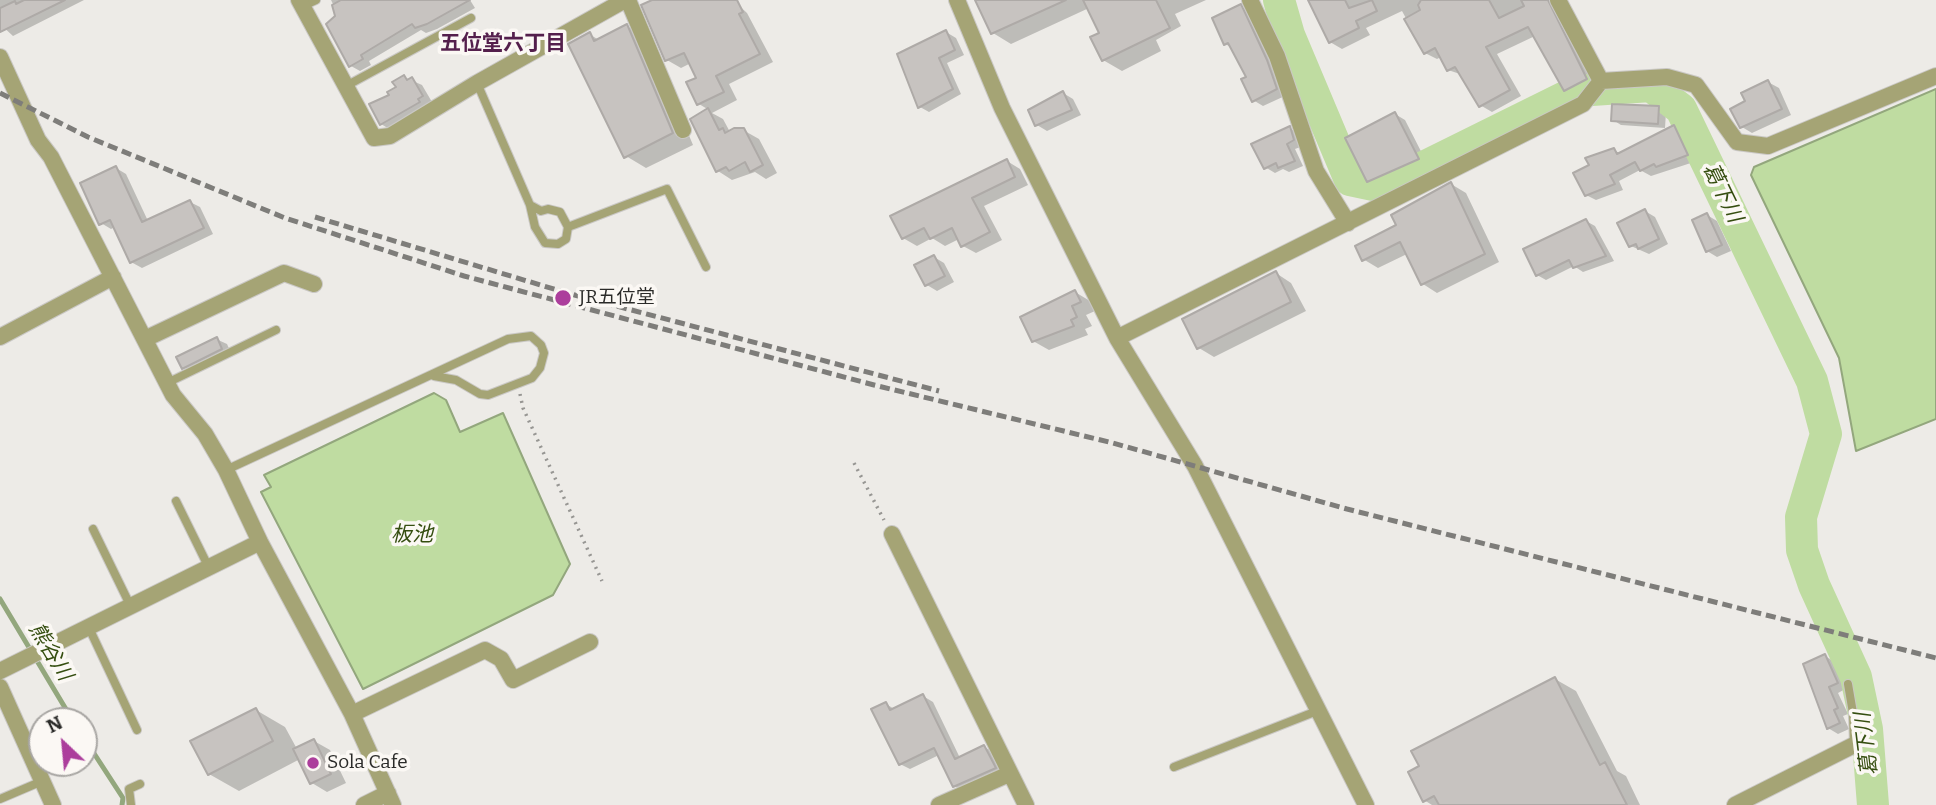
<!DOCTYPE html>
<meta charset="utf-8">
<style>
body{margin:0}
#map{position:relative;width:1936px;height:805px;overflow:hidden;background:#edebe7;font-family:Bitter,serif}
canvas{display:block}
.north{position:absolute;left:28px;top:707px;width:70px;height:70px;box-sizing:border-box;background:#fbf8f4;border:2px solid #a8a6a3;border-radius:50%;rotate:334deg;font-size:19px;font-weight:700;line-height:28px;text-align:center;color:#2b2b29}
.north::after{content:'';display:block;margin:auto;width:24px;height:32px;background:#ac3e9c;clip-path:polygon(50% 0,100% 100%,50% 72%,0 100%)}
</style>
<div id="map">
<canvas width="1936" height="805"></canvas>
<div class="north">N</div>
</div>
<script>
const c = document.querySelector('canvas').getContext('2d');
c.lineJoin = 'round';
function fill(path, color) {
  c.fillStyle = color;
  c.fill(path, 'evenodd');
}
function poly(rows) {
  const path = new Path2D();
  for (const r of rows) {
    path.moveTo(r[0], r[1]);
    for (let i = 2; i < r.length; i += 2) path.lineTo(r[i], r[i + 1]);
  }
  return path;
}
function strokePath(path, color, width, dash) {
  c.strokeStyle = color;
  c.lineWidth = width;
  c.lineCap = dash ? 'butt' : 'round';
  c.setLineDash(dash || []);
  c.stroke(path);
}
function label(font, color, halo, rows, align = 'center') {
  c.font = font + ' Bitter,"Noto Sans JP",serif';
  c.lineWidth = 7;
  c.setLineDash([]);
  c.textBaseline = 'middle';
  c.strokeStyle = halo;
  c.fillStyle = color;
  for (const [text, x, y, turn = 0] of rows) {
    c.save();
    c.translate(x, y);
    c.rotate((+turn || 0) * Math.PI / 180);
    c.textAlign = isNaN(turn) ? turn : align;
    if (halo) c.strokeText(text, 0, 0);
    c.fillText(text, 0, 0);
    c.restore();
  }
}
const water = poly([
 [1936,89,1936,419,1856,451,1839,358,1751,175,1754,167,1936,89],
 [434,393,446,400,460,432,503,413,570,564,553,595,363,689,261,492,271,487,264,475,434,393]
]);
fill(water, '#bfdca1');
strokePath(water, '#93a77d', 2);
fill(poly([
 [0,0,84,0,13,36,0,24],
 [331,0,470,0,475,8,437,29,426,33,421,30,369,61,371,65,360,71,351,66,328,24,337,12],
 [656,0,733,0,747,13,773,62,729,84,737,100,712,113,723,119,730,132,743,130,759,139,777,173,766,179,755,172,732,180,718,171,709,110,699,104,698,79,691,63,681,68,667,60],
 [977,0,1206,0,1175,14,1181,26,1156,40,1161,51,1122,71,1103,60,1101,33,1089,8,1011,44,993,33],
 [1310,0,1563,0,1598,86,1577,97,1565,90,1535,36,1497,54,1521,96,1492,112,1480,105,1463,75,1448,70,1441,57,1437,59,1425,53,1402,11,1366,28,1370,35,1342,49,1330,42],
 [1240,6,1251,12,1287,95,1263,106,1253,100,1248,78,1233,48,1225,44],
 [627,26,648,38,693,145,646,168,626,156,589,34,599,40],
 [946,32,956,38,964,55,947,63,961,94,929,112,920,107],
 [404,77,422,85,432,102,391,130,381,124,392,95],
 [1768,82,1779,88,1791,115,1752,133,1742,127,1748,102],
 [1063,93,1073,99,1081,115,1047,131,1037,125],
 [1658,108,1666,112,1665,128,1621,125,1613,120],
 [1395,114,1405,120,1428,165,1379,186,1368,180],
 [1673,127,1683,132,1697,161,1651,176,1640,170,1619,181,1623,190,1596,200,1586,195,1614,150,1621,154],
 [1289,128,1299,133,1303,146,1295,149,1303,166,1289,172,1283,169,1275,173,1265,167],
 [1007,161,1020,169,1028,185,984,206,1002,240,976,253,963,246,959,239,945,246,932,238,917,246,903,238],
 [116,168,126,174,148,221,190,202,200,207,213,234,142,268,131,262,115,227,111,229,101,223],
 [1451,184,1466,193,1499,262,1437,293,1423,284,1407,254,1378,268,1363,259],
 [1645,211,1655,217,1668,244,1649,254,1631,246],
 [1707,215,1717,221,1731,251,1717,257,1707,251],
 [1586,221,1595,226,1614,261,1583,272,1574,266,1546,280,1537,275],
 [934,257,944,263,954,282,937,291,927,285],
 [1276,273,1291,283,1306,311,1214,357,1199,348,1184,319],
 [1075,292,1090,301,1095,311,1086,315,1092,326,1085,329,1088,335,1049,350,1033,341],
 [216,339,227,344,232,355,193,373,183,367],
 [1825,656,1835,662,1847,688,1838,693,1848,714,1843,716,1849,729,1838,734,1828,728],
 [1555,679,1576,691,1617,771,1626,776,1640,805,1432,805,1424,800,1421,767],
 [923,696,933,702,960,758,984,747,994,752,1005,774,964,791,954,786,939,755,910,769,900,764,886,704,896,710],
 [256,710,285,727,297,749,314,741,330,750,346,783,327,792,312,783,300,759,239,791,209,774]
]), '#0003');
strokePath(poly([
 [0,599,73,721],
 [84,738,123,798,122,805]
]), '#93a77d', 5);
strokePath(poly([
 [1279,0,1289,35,1350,180,1383,187,1577,91,1651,86,1681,109,1812,381,1826,434,1801,517,1802,550,1814,585,1856,677,1867,729,1873,805]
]), '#bfdca1', 32);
const building = poly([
 [24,0,65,0,0,32,0,8,15,1,16,4,24,0],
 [341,0,470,0,427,24,415,28,412,24,361,55,363,59,349,67,326,24,335,16,332,5,341,0],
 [652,0,737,0,743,12,739,14,760,54,716,76,724,92,697,105,686,82,696,78,684,53,665,61,641,5,652,0],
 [975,0,1066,0,991,34,975,0],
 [1083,0,1156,0,1170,28,1102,61,1090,37,1099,33,1083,0],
 [1308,0,1345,0,1349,8,1372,0,1377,11,1356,21,1359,28,1329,43,1308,0],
 [1421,0,1489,0,1499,18,1524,6,1521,0,1548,0,1587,79,1564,91,1528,27,1486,47,1510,90,1479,107,1455,67,1447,71,1435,48,1424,54,1404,19,1420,10,1418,5,1421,0],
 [1241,4,1267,60,1277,89,1252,102,1241,79,1246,77,1228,43,1224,45,1212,18,1241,4],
 [627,24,673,133,624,158,568,44,590,32,594,41,627,24],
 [946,30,955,50,939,58,953,89,918,108,897,54,946,30],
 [404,75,407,80,412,77,423,96,418,99,420,102,380,125,369,104,389,95,387,92,396,87,392,82,404,75],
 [1768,80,1782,109,1740,128,1730,109,1745,101,1741,93,1768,80],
 [1063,91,1072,110,1035,126,1028,110,1063,91],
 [1612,104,1659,106,1658,124,1611,121,1612,104],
 [708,108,719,130,723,128,725,133,734,128,744,128,763,165,750,172,745,162,729,171,726,167,716,172,690,119,708,108],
 [1395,112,1419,159,1367,182,1345,138,1395,112],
 [1674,125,1688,155,1656,167,1654,164,1640,171,1635,162,1610,175,1615,184,1585,196,1573,173,1589,165,1585,158,1614,148,1617,154,1674,125],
 [1290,126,1294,140,1287,144,1295,161,1278,168,1276,163,1264,169,1251,144,1290,126],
 [1007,159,1015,177,972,198,990,232,961,247,952,228,930,239,924,228,902,239,890,216,1007,159],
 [116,166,142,222,190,200,204,228,130,263,110,220,99,225,80,183,116,166],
 [1451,182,1485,254,1421,285,1400,242,1362,261,1355,246,1396,225,1391,215,1451,182],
 [1645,209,1659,239,1638,249,1636,244,1629,247,1617,223,1645,209],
 [1707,213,1722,245,1706,252,1692,220,1707,213],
 [1586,219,1606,256,1573,268,1569,260,1536,276,1523,249,1586,219],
 [934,255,945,276,925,286,914,265,934,255],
 [1276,271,1291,302,1197,349,1182,319,1276,271],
 [1075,290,1081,302,1072,306,1077,317,1071,320,1074,326,1032,342,1020,317,1075,290],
 [217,337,222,349,182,369,176,357,217,337],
 [1825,654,1838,683,1829,687,1838,708,1834,710,1840,723,1827,729,1803,664,1825,654],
 [1555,677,1600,765,1605,762,1627,805,1439,805,1434,796,1423,802,1408,772,1419,766,1411,751,1555,677],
 [923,694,955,759,984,745,996,768,953,787,934,748,899,765,871,709,886,702,890,710,923,694],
 [256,708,273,741,208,775,190,741,256,708],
 [314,739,331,774,310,784,293,749,314,739]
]);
fill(building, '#c7c3c0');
strokePath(building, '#aeaaa7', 2);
const service = poly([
 [303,6,316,0],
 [477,83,530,205],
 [346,86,471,18],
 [530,205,541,211,548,209,560,212,568,227,566,239,558,244,545,243,535,227,530,205],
 [568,227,667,189,706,267],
 [167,383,276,330],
 [226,470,508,339,531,336,541,345,544,353,540,368,532,378,488,395,480,394,456,380,434,376],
 [176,501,209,568],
 [93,529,131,607],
 [89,628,137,730],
 [1848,684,1853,713,1854,745],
 [1174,767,1317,711],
 [0,799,40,782],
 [131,805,129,789,140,784]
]);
const minor = poly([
 [299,0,374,138,390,136,477,83,625,0],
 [628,0,683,130],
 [957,0,1002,108,1117,338,1195,466,1366,805],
 [1250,0,1277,56,1316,171,1348,223],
 [1558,0,1601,81],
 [0,57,38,140,51,157,173,395,205,434,226,470,260,542,352,714,393,805],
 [0,337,113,277],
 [1117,338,1583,104,1601,81,1667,77,1696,85,1737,142,1768,146,1936,76],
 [145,339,284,273,314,284],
 [892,534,1026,805],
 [0,671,260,542],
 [0,687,53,805],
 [352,714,485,650,501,659,513,680,590,642],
 [364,805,388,793],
 [939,805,1009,774],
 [1735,805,1854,745]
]);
strokePath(service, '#cac8c5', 10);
strokePath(minor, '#cac8c5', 18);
strokePath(poly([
 [520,394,523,408,602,581],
 [854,463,884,520]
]), '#979693', 3.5, [2, 5]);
strokePath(service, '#a5a475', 8);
strokePath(minor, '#a5a475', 16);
strokePath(poly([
 [0,93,88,137,285,218,464,276,874,385,1113,443,1347,509,1936,658],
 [315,217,567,293,939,391]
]), '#7e7d7a', 5, [10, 5]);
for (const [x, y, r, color] of [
 [563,298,9,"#ac3e9c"],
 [313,763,7,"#ac3e9c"]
]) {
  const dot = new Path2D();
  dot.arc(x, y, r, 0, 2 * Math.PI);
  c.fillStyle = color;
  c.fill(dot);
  strokePath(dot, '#fbf8f4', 2.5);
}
label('19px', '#2b2b29', '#fbf8f4', [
 ["JR五位堂",579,298],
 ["Sola Cafe",327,763]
], 'left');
label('bold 21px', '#541f4c', '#fbf8f4', [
 ["五位堂六丁目",503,44]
]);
label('italic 21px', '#354e10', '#fbf8f4', [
 ["葛下川",1722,193,64],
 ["板池",412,535],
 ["熊谷川",50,652,59],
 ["葛下川",1867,744,-97]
]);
</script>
